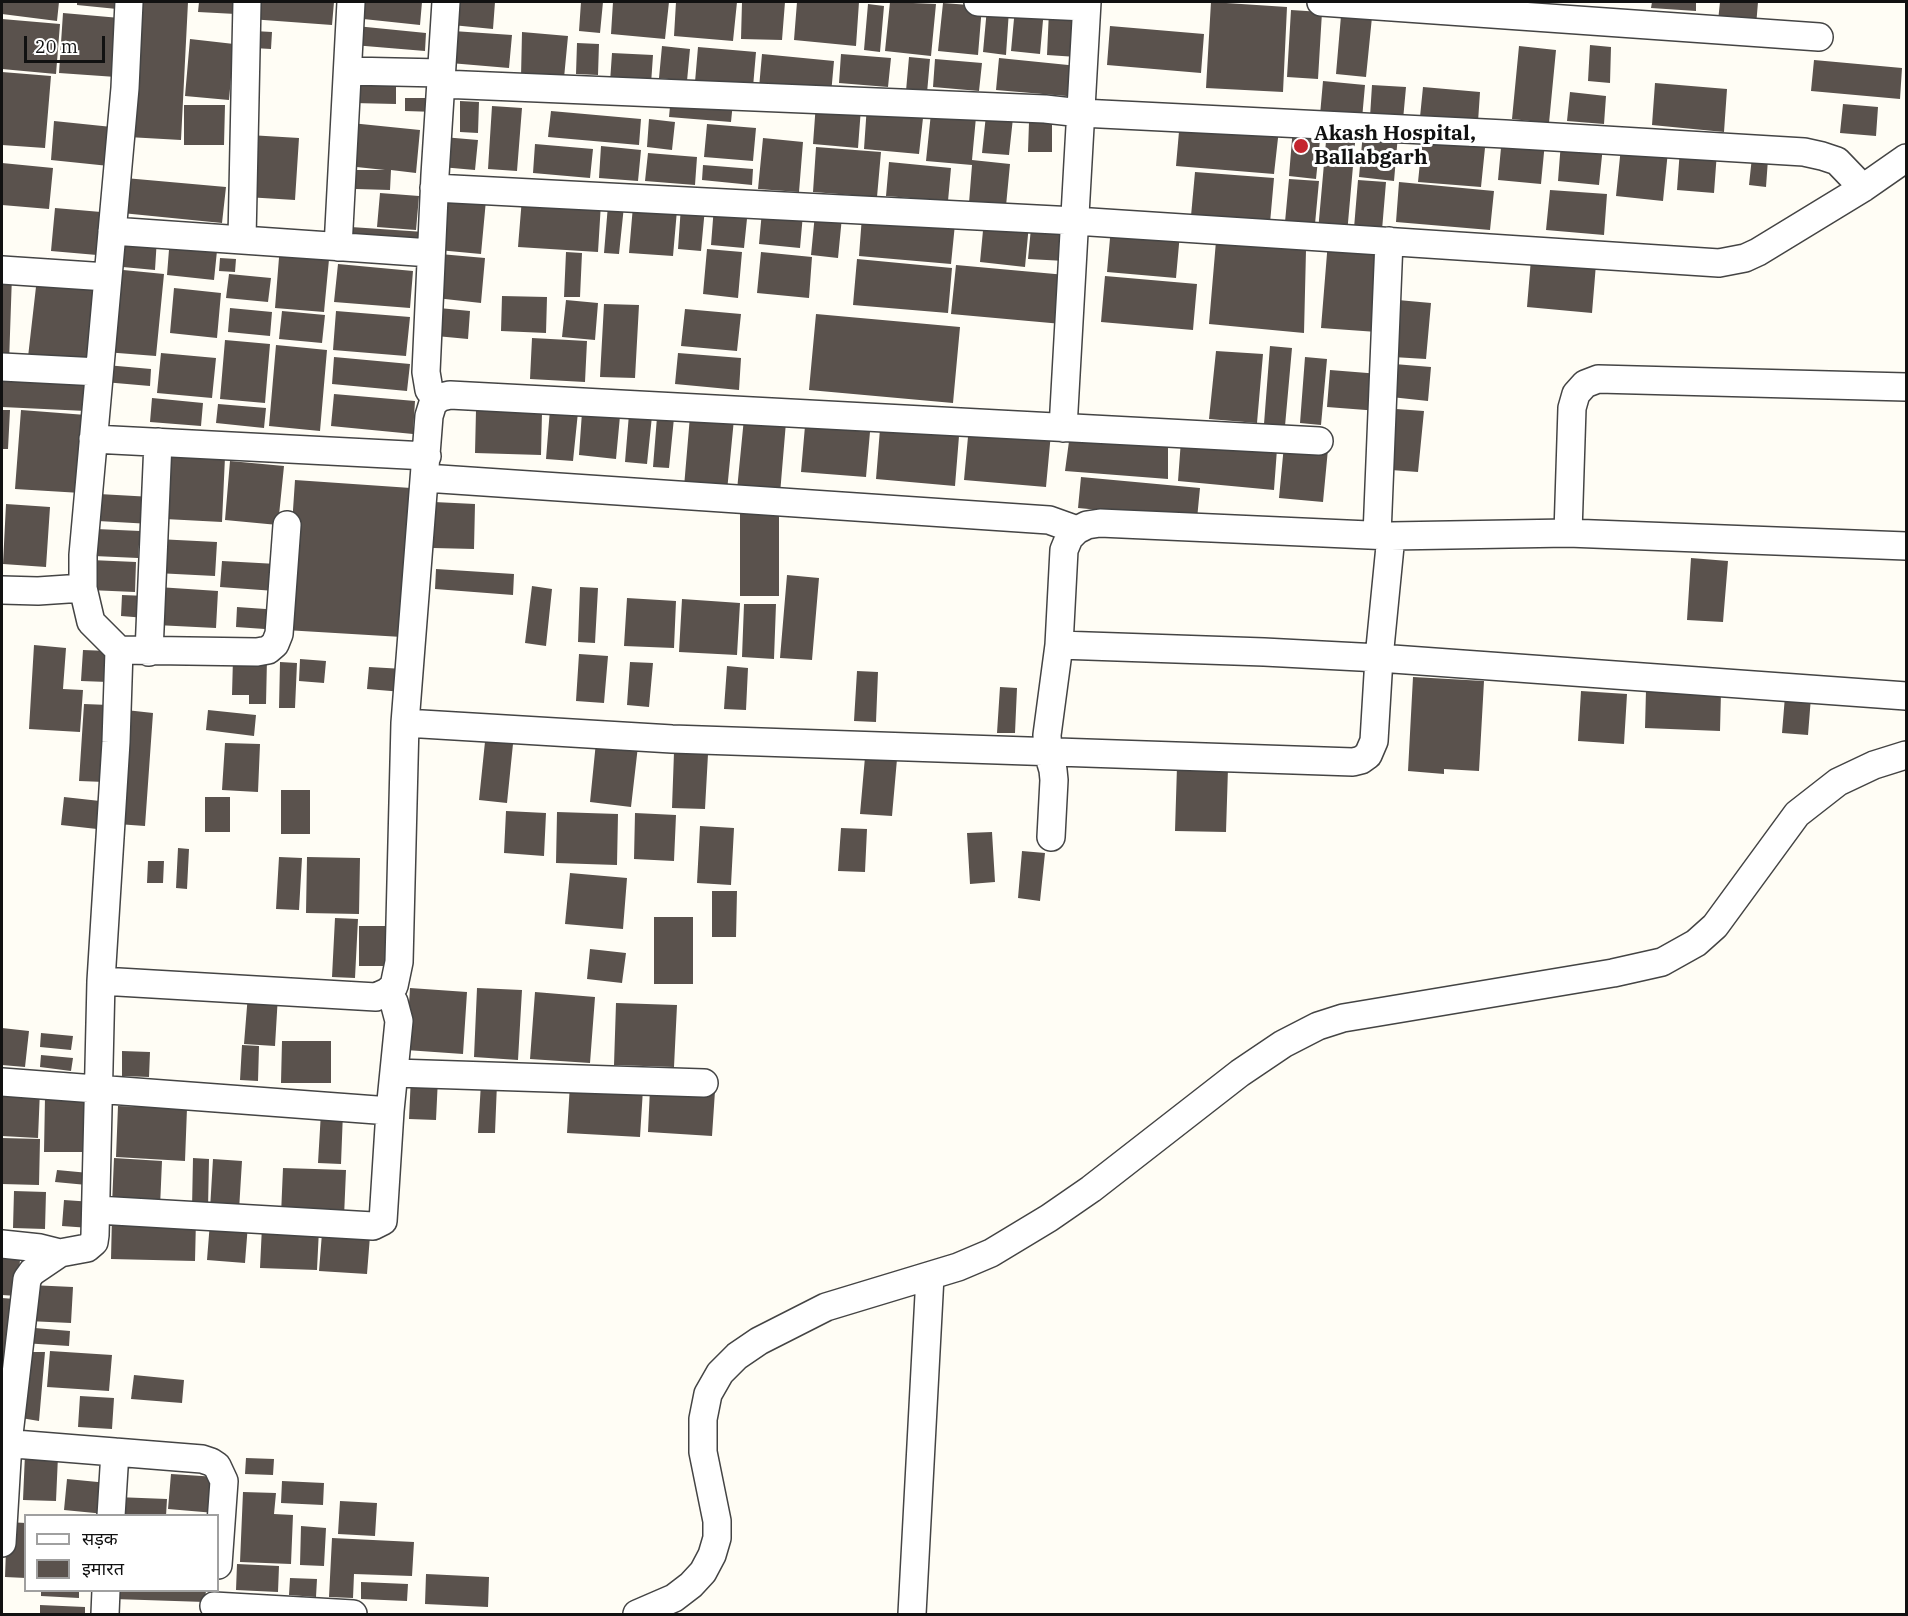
<!DOCTYPE html>
<meta charset="utf-8">
<style>
body{margin:0}
#map{position:relative;width:1908px;height:1616px;overflow:hidden;background:#fffdf5;font-family:"IBM Plex Serif","Noto Sans Devanagari",serif}
canvas{display:block}
.frame{position:absolute;inset:0;border:3px solid #111;pointer-events:none}
.legend{position:absolute;left:24px;top:1514px;width:195px;height:78px;box-sizing:border-box;background:#fff;border:2px solid #a0a0a0;margin:0;padding:8px 10px;list-style:none;font-size:18px;color:#111}
.legend li{display:flex;align-items:center;gap:12px;height:30px}
.legend b{width:30px;border:2px solid #a0a0a0}
.scale{position:absolute;left:24px;top:36px;width:81px;height:27px;box-sizing:border-box;border:3px solid #111;border-top:0;padding-left:8px;font-size:18px;line-height:21px;white-space:nowrap;color:#111;-webkit-text-stroke:4px #fff;paint-order:stroke}
</style>
<div id="map">
<canvas width="1908" height="1616"></canvas>
<div class="frame"></div>
<ul class="legend">
<li><b style="height:8px;background:#fff"></b>सड़क</li>
<li><b style="height:16px;background:#5a524d"></b>इमारत</li>
</ul>
<div class="scale">20 m</div>
</div>
<script>
const c = document.querySelector('canvas').getContext('2d');
c.lineJoin = 'round';
function fill(path, color) {
  c.fillStyle = color;
  c.fill(path, 'evenodd');
}
function poly(rows) {
  const path = new Path2D();
  for (const r of rows) {
    path.moveTo(r[0], r[1]);
    for (let i = 2; i < r.length; i += 2) path.lineTo(r[i], r[i + 1]);
  }
  return path;
}
function strokePath(path, color, width, dash) {
  c.strokeStyle = color;
  c.lineWidth = width;
  c.lineCap = dash ? 'butt' : 'round';
  c.setLineDash(dash || []);
  c.stroke(path);
}
function label(font, color, halo, rows, align = 'center') {
  c.font = font + ' "IBM Plex Serif",serif';
  c.lineWidth = 6;
  c.setLineDash([]);
  c.textBaseline = 'middle';
  c.strokeStyle = halo;
  c.fillStyle = color;
  for (const [text, x, y, turn = 0] of rows) {
    c.save();
    c.translate(x, y);
    c.rotate((+turn || 0) * Math.PI / 180);
    c.textAlign = isNaN(turn) ? turn : align;
    if (halo) c.strokeText(text, 0, 0);
    c.fillText(text, 0, 0);
    c.restore();
  }
}
fill(poly([
 [2,2,59,2,57,21,2,14],
 [77,2,118,2,117,9,77,5],
 [135,2,188,2,181,140,128,137],
 [199,2,237,2,236,14,198,12],
 [251,2,334,2,332,25,250,19],
 [356,2,422,2,420,25,354,18],
 [454,2,495,2,493,29,452,25],
 [581,2,603,2,600,33,579,31],
 [613,2,669,2,665,39,611,34],
 [676,2,737,2,733,41,674,36],
 [742,2,785,2,782,40,741,39],
 [797,2,859,2,856,46,794,40],
 [890,2,936,4,931,56,885,51],
 [1211,2,1287,7,1283,92,1206,88],
 [1652,2,1696,2,1696,11,1651,8],
 [1720,2,1758,2,1756,26,1718,21],
 [943,3,982,6,978,55,938,51],
 [868,4,884,6,880,52,864,50],
 [1342,4,1373,7,1366,77,1336,74],
 [987,8,1009,10,1006,55,983,52],
 [1015,8,1044,9,1040,54,1011,51],
 [1291,10,1322,12,1318,79,1287,77],
 [1049,11,1079,13,1077,57,1047,55],
 [63,13,120,18,116,77,59,73],
 [2,19,60,24,56,74,2,69],
 [356,26,426,33,425,51,353,45],
 [1110,26,1204,34,1201,73,1107,65],
 [254,31,272,32,271,49,253,48],
 [453,31,512,35,509,68,450,63],
 [522,32,568,36,564,78,521,77],
 [190,39,234,44,229,100,185,96],
 [577,43,599,44,598,75,576,74],
 [1590,45,1611,47,1610,83,1588,81],
 [662,46,690,49,687,81,659,78],
 [1519,46,1556,50,1549,123,1512,119],
 [698,47,756,52,753,87,695,82],
 [612,53,653,55,651,84,610,82],
 [762,54,834,61,831,94,759,88],
 [841,54,891,58,888,87,839,83],
 [909,57,930,59,927,93,906,91],
 [999,58,1078,66,1078,97,996,90],
 [935,59,982,63,979,91,933,87],
 [1814,60,1902,68,1900,99,1811,91],
 [2,72,51,76,45,148,2,145],
 [1323,81,1365,85,1362,119,1320,115],
 [1655,83,1727,89,1724,132,1652,125],
 [353,85,396,86,396,104,353,103],
 [1372,85,1406,87,1403,120,1370,117],
 [1423,87,1480,92,1478,122,1420,117],
 [1570,92,1606,96,1604,124,1567,121],
 [671,96,733,102,731,122,669,117],
 [405,98,436,98,436,112,405,111],
 [460,101,479,102,478,133,460,132],
 [816,103,861,108,858,148,813,144],
 [1843,104,1878,107,1876,136,1840,133],
 [184,105,225,105,224,145,184,145],
 [867,105,924,109,919,154,864,149],
 [492,106,522,108,517,171,488,169],
 [551,111,641,119,639,145,548,137],
 [931,113,976,117,972,160,1010,164,1006,206,969,203,972,165,926,161],
 [986,115,1013,118,1009,155,982,153],
 [649,119,675,122,672,150,647,147],
 [1180,120,1279,129,1274,174,1176,166],
 [54,121,112,127,109,166,51,160],
 [1029,122,1052,122,1052,152,1028,152],
 [351,123,420,130,416,173,391,170,390,190,356,189,356,170,385,170,347,166],
 [707,124,756,128,753,161,704,157],
 [1293,127,1321,130,1316,179,1289,176],
 [1327,130,1356,132,1347,234,1318,231],
 [1363,132,1398,135,1394,181,1359,177],
 [1423,133,1486,138,1481,187,1418,182],
 [249,135,299,138,295,200,246,197],
 [443,137,478,140,475,170,441,167],
 [1502,137,1545,142,1541,184,1498,180],
 [763,138,803,142,799,192,758,189],
 [1561,142,1603,146,1599,185,1558,181],
 [535,144,593,149,590,178,533,173],
 [601,146,641,150,638,181,599,178],
 [816,147,881,152,877,197,813,192],
 [1621,147,1668,151,1663,201,1616,196],
 [1680,149,1717,152,1714,193,1677,190],
 [648,153,697,157,695,185,645,181],
 [1752,157,1768,159,1766,187,1749,185],
 [889,162,951,168,948,201,886,196],
 [2,163,53,168,49,209,2,205],
 [703,165,753,169,752,185,702,180],
 [1195,172,1274,178,1270,223,1191,216],
 [125,178,226,187,222,223,122,213],
 [1289,179,1319,181,1315,224,1285,222],
 [1358,180,1386,182,1382,230,1354,228],
 [1399,182,1494,191,1490,230,1396,222],
 [1550,190,1607,194,1604,235,1546,230],
 [380,193,419,196,416,230,377,227],
 [443,196,486,200,481,254,438,250],
 [522,198,601,203,598,252,518,247],
 [608,205,624,206,619,254,604,253],
 [633,206,677,210,673,256,629,253],
 [681,206,705,208,701,251,678,249],
 [714,206,748,209,744,248,711,245],
 [55,208,101,212,97,255,51,251],
 [762,211,803,214,800,248,759,244],
 [815,214,842,217,838,258,811,255],
 [862,216,955,224,951,264,859,256],
 [984,220,1029,224,1025,267,980,262],
 [351,227,424,232,424,249,350,244],
 [1111,227,1180,233,1176,278,1107,272],
 [1031,228,1067,230,1065,261,1028,259],
 [115,234,157,238,155,270,112,266],
 [170,237,218,241,214,280,167,275],
 [1216,241,1306,250,1304,333,1209,324],
 [1328,241,1384,246,1377,332,1321,328],
 [280,245,330,249,324,312,275,308],
 [707,249,742,252,738,298,703,294],
 [566,252,582,253,580,297,564,297],
 [761,252,812,257,809,298,757,293],
 [440,254,485,258,481,303,436,298],
 [220,258,236,259,235,272,219,271],
 [857,259,952,268,948,313,853,305],
 [1531,259,1596,264,1592,313,1527,307],
 [338,264,413,271,410,308,334,302],
 [956,265,1066,275,1062,324,951,314],
 [113,269,164,274,156,356,105,352],
 [229,274,271,278,268,302,226,298],
 [2,275,12,275,9,363,2,362],
 [1105,276,1197,284,1193,330,1101,322],
 [37,278,102,282,95,364,28,357],
 [174,288,221,293,217,338,170,333],
 [502,296,547,297,546,333,501,331],
 [566,300,598,303,595,340,562,337],
 [1398,300,1431,303,1426,359,1393,357],
 [604,304,639,305,635,378,600,377],
 [230,308,272,312,270,336,228,332],
 [439,308,470,311,468,339,436,336],
 [685,309,741,314,737,351,681,346],
 [282,311,325,315,322,343,279,339],
 [336,311,410,317,406,356,333,350],
 [816,314,960,327,953,403,809,390],
 [532,338,587,341,585,382,530,379],
 [225,340,270,344,265,403,220,399],
 [276,345,327,350,320,431,269,426],
 [1270,346,1292,348,1285,426,1264,424],
 [1216,351,1263,354,1257,423,1209,419],
 [161,353,216,358,212,398,157,393],
 [678,353,741,358,739,390,675,384],
 [334,357,410,364,407,391,332,384],
 [1305,357,1327,359,1321,425,1300,423],
 [1394,364,1431,367,1428,401,1391,397],
 [106,365,151,369,150,386,104,382],
 [1330,370,1380,374,1379,411,1327,407],
 [2,371,88,373,86,411,2,407],
 [334,394,415,401,413,434,331,426],
 [152,398,203,403,201,426,150,422],
 [218,404,266,408,264,428,216,423],
 [550,409,578,412,573,461,546,459],
 [1396,409,1424,411,1418,472,1391,470],
 [2,410,10,410,8,449,2,449],
 [21,410,86,415,81,493,15,489],
 [476,410,542,412,541,455,475,453],
 [582,412,620,416,616,459,579,455],
 [629,414,652,416,647,464,625,462],
 [690,416,734,419,727,491,684,487],
 [657,417,674,418,669,468,653,467],
 [744,418,786,422,780,494,737,490],
 [805,426,870,432,866,477,801,472],
 [969,426,1051,433,1046,487,964,480],
 [880,429,959,436,955,486,876,479],
 [1070,434,1168,445,1168,479,1065,471],
 [1181,440,1277,449,1274,490,1178,481],
 [1284,445,1328,449,1323,502,1279,498],
 [168,455,225,457,222,522,165,519],
 [230,461,284,466,278,525,225,520],
 [1081,477,1200,488,1197,519,1078,508],
 [295,480,411,488,402,637,285,630],
 [99,494,152,497,151,524,98,521],
 [434,502,475,504,474,549,433,548],
 [6,504,50,507,46,567,3,564],
 [740,506,779,507,779,596,740,596],
 [96,529,140,531,138,558,94,556],
 [157,539,217,542,215,576,156,573],
 [1691,558,1728,561,1723,622,1687,620],
 [91,560,136,562,135,592,89,590],
 [222,561,277,564,275,591,220,587],
 [436,569,514,574,513,595,435,589],
 [787,575,819,578,812,660,780,658],
 [532,586,552,589,546,646,525,643],
 [158,587,218,591,216,628,156,625],
 [580,587,598,588,595,643,578,642],
 [122,595,147,596,146,618,121,616],
 [627,598,676,601,674,648,624,646],
 [682,599,740,603,737,655,679,652],
 [744,604,776,604,774,659,742,657],
 [237,607,280,610,279,630,236,627],
 [34,645,66,648,63,689,83,690,80,732,29,729],
 [83,650,109,651,108,682,81,681],
 [579,654,608,656,604,703,576,701],
 [233,658,267,659,266,704,249,704,249,695,232,695],
 [300,659,326,661,324,683,299,681],
 [280,662,297,663,295,708,279,708],
 [630,662,653,663,649,707,627,705],
 [727,666,748,668,746,710,724,709],
 [369,667,404,669,403,692,367,689],
 [857,671,878,672,876,722,854,721],
 [1413,677,1484,681,1479,771,1444,769,1444,774,1408,771],
 [1000,687,1017,688,1015,733,997,733],
 [1646,690,1721,692,1720,731,1645,728],
 [1581,691,1627,694,1624,744,1578,741],
 [1785,696,1811,697,1808,735,1782,733],
 [84,704,109,705,105,782,79,781],
 [126,710,153,713,145,826,117,824],
 [208,710,256,715,254,736,206,730],
 [486,732,514,734,507,803,479,800],
 [596,742,638,746,631,807,590,802],
 [225,743,260,744,258,792,222,790],
 [674,752,708,754,705,809,672,808],
 [865,757,897,759,892,816,860,814],
 [1177,766,1228,768,1226,832,1175,831],
 [281,790,310,790,310,834,281,834],
 [64,797,100,801,97,829,61,825],
 [205,797,230,797,230,832,205,832],
 [506,811,546,813,544,856,504,853],
 [557,812,618,814,617,865,556,863],
 [635,813,676,815,674,861,634,859],
 [700,826,734,828,731,885,697,883],
 [841,828,867,829,865,872,838,871],
 [992,832,995,882,970,884,967,833],
 [178,848,189,849,187,889,176,888],
 [1022,851,1045,853,1040,901,1018,898],
 [279,857,302,858,299,910,276,909],
 [307,857,360,858,359,914,306,913],
 [148,861,164,861,163,883,147,883],
 [570,873,627,878,623,929,565,924],
 [712,891,737,891,736,937,712,937],
 [654,917,693,917,693,984,654,984],
 [335,918,358,919,355,978,332,977],
 [359,926,395,926,395,966,359,966],
 [590,949,626,953,622,983,587,979],
 [410,988,467,992,463,1054,406,1050],
 [477,988,522,990,518,1060,474,1057],
 [535,992,595,997,590,1063,530,1059],
 [248,994,278,995,275,1046,244,1044],
 [616,1003,677,1005,674,1067,614,1065],
 [2,1028,29,1031,25,1067,2,1065],
 [41,1033,73,1036,71,1050,40,1047],
 [282,1041,331,1041,331,1083,281,1083],
 [242,1045,259,1046,258,1081,240,1080],
 [122,1051,150,1052,149,1077,122,1076],
 [41,1055,73,1058,71,1071,40,1067],
 [411,1076,438,1078,436,1120,409,1119],
 [481,1083,497,1083,495,1133,478,1133],
 [570,1084,643,1089,640,1137,567,1133],
 [2,1088,40,1090,38,1138,2,1136],
 [650,1088,715,1091,712,1136,648,1132],
 [45,1097,89,1097,89,1152,44,1152],
 [118,1106,187,1108,185,1161,116,1157],
 [321,1112,343,1112,341,1164,318,1163],
 [2,1138,40,1139,39,1185,2,1184],
 [114,1158,162,1161,160,1207,112,1205],
 [193,1158,209,1159,208,1209,192,1209],
 [213,1159,242,1161,239,1210,210,1209],
 [283,1168,346,1170,344,1217,281,1215],
 [57,1170,89,1173,87,1185,55,1182],
 [14,1191,46,1192,45,1229,13,1228],
 [64,1200,93,1202,90,1228,62,1226],
 [112,1216,196,1219,195,1261,111,1259],
 [210,1222,248,1224,245,1263,207,1260],
 [262,1226,319,1229,317,1270,260,1268],
 [322,1233,370,1236,367,1274,319,1271],
 [2,1247,21,1248,17,1296,2,1295],
 [30,1285,73,1287,71,1323,28,1321],
 [2,1298,15,1299,8,1368,2,1367],
 [23,1327,70,1331,69,1346,23,1343],
 [50,1351,112,1355,109,1391,47,1387],
 [21,1352,45,1352,39,1421,15,1417],
 [134,1375,184,1380,182,1403,131,1399],
 [80,1396,114,1398,112,1429,78,1427],
 [25,1454,58,1456,56,1501,23,1500],
 [246,1458,274,1459,273,1475,245,1474],
 [171,1474,217,1477,215,1513,168,1509],
 [67,1479,108,1483,105,1514,64,1510],
 [282,1481,324,1483,323,1505,281,1503],
 [243,1492,276,1493,274,1514,293,1515,291,1564,240,1562],
 [116,1497,167,1499,166,1516,115,1516],
 [340,1501,377,1503,375,1536,338,1534],
 [7,1522,26,1523,26,1578,5,1577],
 [301,1526,326,1528,324,1566,300,1565],
 [332,1538,414,1542,412,1576,354,1574,353,1598,329,1597],
 [237,1564,279,1566,278,1592,236,1590],
 [426,1574,489,1577,488,1607,425,1604],
 [290,1578,317,1579,316,1597,289,1595],
 [361,1582,408,1584,407,1601,361,1599],
 [41,1590,79,1590,79,1598,41,1596],
 [114,1590,206,1590,205,1602,114,1599],
 [40,1605,85,1607,85,1614,40,1614]
]), '#5a524d');
const minor = poly([
 [978,2,1086,7],
 [1321,2,1819,37],
 [348,71,441,73],
 [441,84,1045,109,1081,113,1505,134,1804,152,1822,156,1837,161,1863,188],
 [434,188,1075,221,1719,263,1745,258,1758,252,1863,188,1906,158],
 [112,231,431,253],
 [242,239,247,2],
 [338,247,351,2],
 [2,270,107,277],
 [2,367,99,372],
 [436,399,429,390,426,372,435,175,446,2],
 [1063,428,1087,2],
 [93,439,427,456],
 [425,478,1049,520,1077,530],
 [1568,533,1572,408,1576,394,1585,384,1598,379,1906,387],
 [1377,535,1389,241],
 [2,590,38,591,83,588],
 [1059,645,1264,652,1379,658,1906,696],
 [119,650,257,652,268,650,275,644,279,634,287,525],
 [149,652,158,442],
 [405,723,672,739,1353,762,1361,760,1368,755,1374,741,1379,658,1391,536],
 [1051,837,1054,780,1053,770,1048,753,1047,735,1059,645,1064,550,1069,538,1077,530,1087,525,1100,523,1391,536,1568,533,1906,546],
 [101,981,376,997,387,992,394,986,399,962,405,723,429,416,433,403,441,397,450,395,1319,441],
 [395,1073,704,1083],
 [2,1082,390,1111],
 [97,1210,373,1226,383,1221,390,1111,399,1021,394,1002,387,992],
 [2,1244,40,1248,60,1253],
 [2,1443,202,1459,211,1462,217,1466,224,1481,218,1565],
 [111,1516,115,1452],
 [2,1543,8,1443,27,1279,32,1272,60,1253,87,1248,94,1242,95,1235,101,981,116,742,119,650,91,622,83,588,83,555,125,88,129,2],
 [214,1606,353,1614],
 [105,1614,106,1590],
 [637,1614,674,1598,691,1585,703,1572,712,1555,717,1538,717,1521,703,1452,703,1419,708,1394,720,1373,737,1356,759,1341,826,1307,958,1267,991,1253,1049,1218,1091,1189,1240,1073,1283,1044,1318,1026,1343,1018,1613,973,1662,962,1696,943,1715,926,1797,814,1838,782,1874,765,1906,755],
 [912,1614,930,1276]
]);
strokePath(minor, '#444', 30);
strokePath(minor, '#fff', 27);
for (const [x, y, r, color] of [
 [1301,146,8,"#c4262e"]
]) {
  const dot = new Path2D();
  dot.arc(x, y, r, 0, 2 * Math.PI);
  c.fillStyle = color;
  c.fill(dot);
  strokePath(dot, '#fff', 2);
}
label('bold 21px', '#111', '#fff', [
 ["Akash Hospital,",1314,134],
 ["Ballabgarh",1314,158]
], 'left');
</script>
